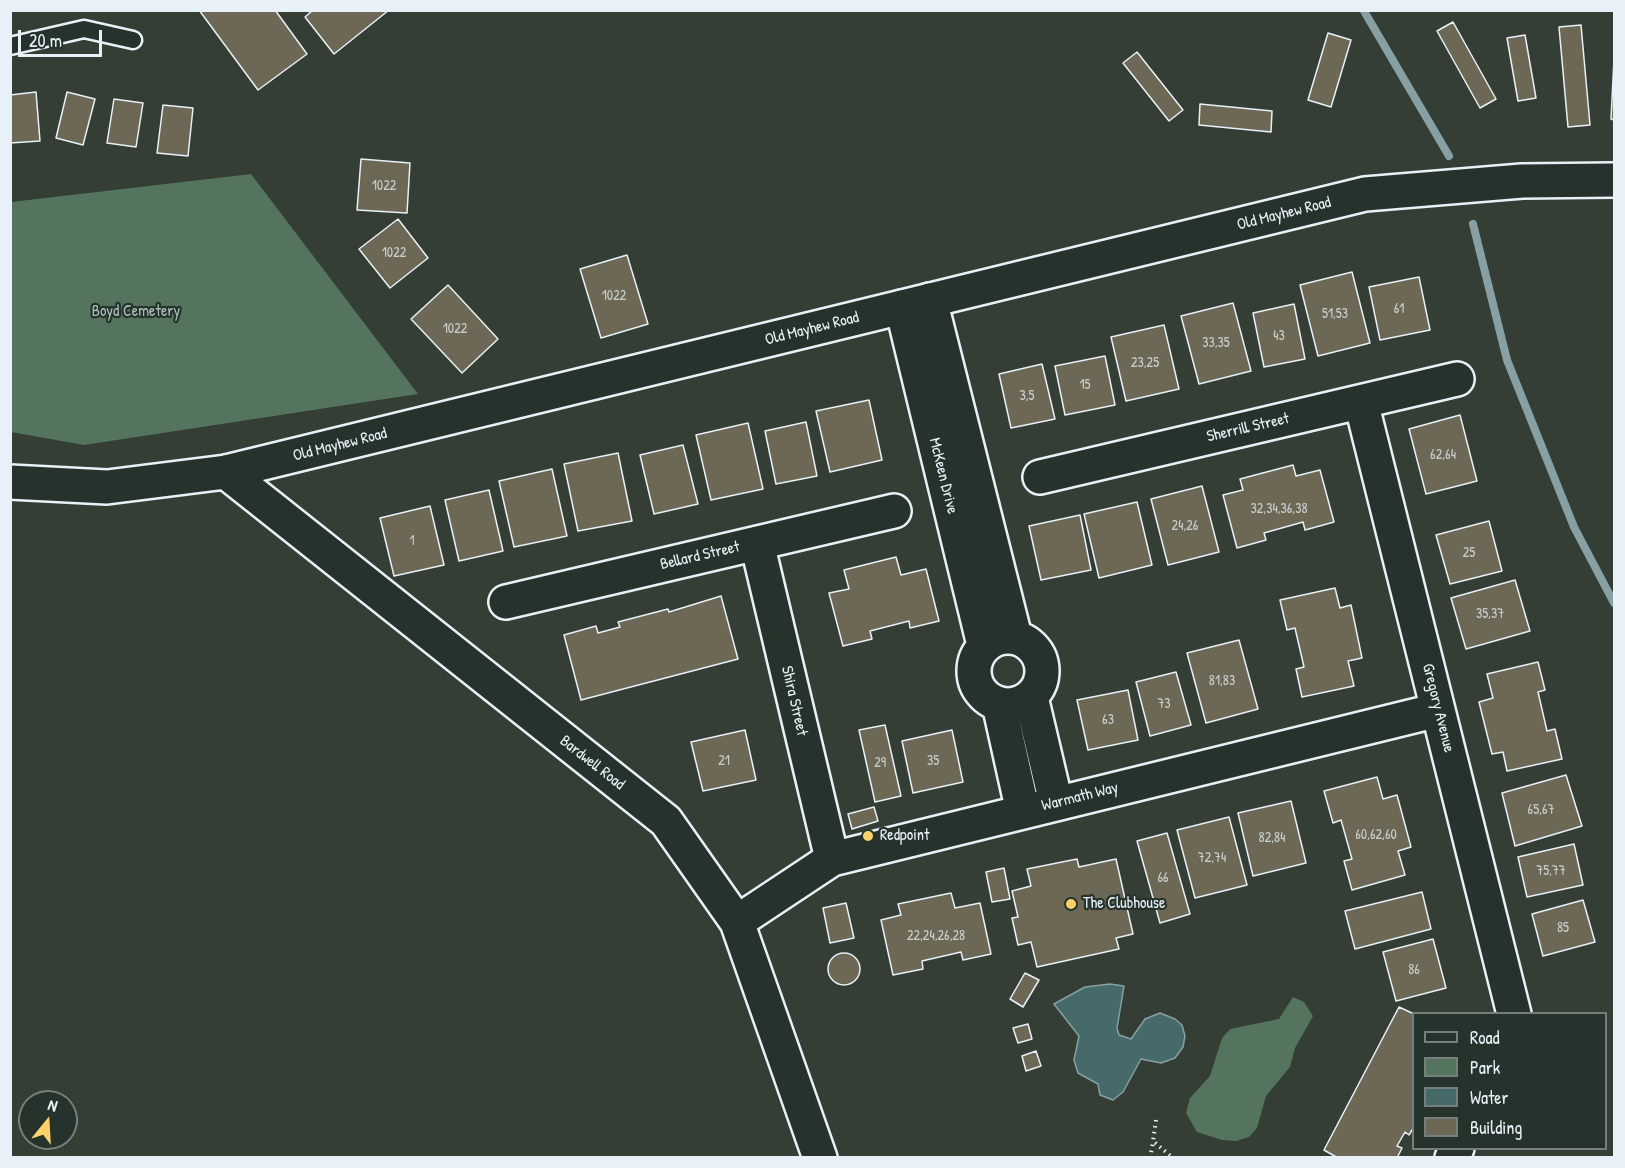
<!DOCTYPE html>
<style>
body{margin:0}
#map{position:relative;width:1625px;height:1168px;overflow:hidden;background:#343e35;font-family:"Patrick Hand",sans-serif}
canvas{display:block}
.frame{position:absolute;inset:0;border:12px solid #e8f1f8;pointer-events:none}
.legend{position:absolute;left:1412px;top:1012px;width:195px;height:138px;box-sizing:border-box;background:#26332d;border:2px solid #747f7e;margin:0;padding:8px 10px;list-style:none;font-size:18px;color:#e8f1f8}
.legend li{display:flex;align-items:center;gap:12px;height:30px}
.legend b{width:30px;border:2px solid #747f7e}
.north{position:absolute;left:18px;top:1090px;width:60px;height:60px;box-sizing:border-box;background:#26332d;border:2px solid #747f7e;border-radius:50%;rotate:18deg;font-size:16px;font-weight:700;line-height:24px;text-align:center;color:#e8f1f8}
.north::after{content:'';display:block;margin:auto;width:21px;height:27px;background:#ffd166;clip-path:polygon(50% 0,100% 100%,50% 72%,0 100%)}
.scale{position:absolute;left:18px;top:30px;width:84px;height:27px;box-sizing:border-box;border:3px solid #e8f1f8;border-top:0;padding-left:8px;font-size:18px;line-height:21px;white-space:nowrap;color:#e8f1f8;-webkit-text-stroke:4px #26332d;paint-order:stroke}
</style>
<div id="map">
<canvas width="1625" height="1168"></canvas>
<div class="frame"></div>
<ul class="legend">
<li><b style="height:8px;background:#26332d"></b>Road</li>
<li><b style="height:16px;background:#54745d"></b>Park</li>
<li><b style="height:16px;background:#466a6a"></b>Water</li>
<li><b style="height:16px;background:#6c6855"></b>Building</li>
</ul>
<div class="north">N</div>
<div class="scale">20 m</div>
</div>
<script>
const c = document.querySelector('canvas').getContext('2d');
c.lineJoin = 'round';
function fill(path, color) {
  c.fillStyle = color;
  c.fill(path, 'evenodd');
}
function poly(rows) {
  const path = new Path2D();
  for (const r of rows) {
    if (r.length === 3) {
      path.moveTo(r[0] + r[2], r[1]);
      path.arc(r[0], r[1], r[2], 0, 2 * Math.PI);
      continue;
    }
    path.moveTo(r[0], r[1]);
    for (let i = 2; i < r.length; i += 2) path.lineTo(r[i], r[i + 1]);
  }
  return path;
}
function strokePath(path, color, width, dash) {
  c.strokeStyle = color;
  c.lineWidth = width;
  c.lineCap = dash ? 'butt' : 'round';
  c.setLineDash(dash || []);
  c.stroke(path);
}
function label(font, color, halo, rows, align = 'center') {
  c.font = font + ' "Patrick Hand",sans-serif';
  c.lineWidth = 4.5;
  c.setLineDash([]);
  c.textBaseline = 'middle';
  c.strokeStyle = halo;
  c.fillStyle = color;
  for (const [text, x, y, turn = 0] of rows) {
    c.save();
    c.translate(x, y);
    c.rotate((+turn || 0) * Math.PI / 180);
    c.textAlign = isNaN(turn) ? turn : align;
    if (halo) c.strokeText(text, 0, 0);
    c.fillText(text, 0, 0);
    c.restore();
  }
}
fill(poly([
 [251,174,418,394,84,445,11,432,11,202],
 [1293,997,1304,1002,1313,1016,1295,1048,1290,1067,1266,1096,1257,1128,1249,1137,1236,1141,1222,1140,1197,1132,1186,1113,1190,1098,1210,1076,1222,1038,1230,1029,1279,1019]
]), '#54745d');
const water = poly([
 [1110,984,1124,986,1117,1028,1119,1035,1131,1039,1145,1019,1160,1013,1175,1019,1182,1025,1185,1036,1183,1047,1175,1058,1161,1063,1141,1059,1123,1092,1113,1100,1100,1095,1098,1084,1078,1073,1074,1060,1079,1036,1054,1004,1085,987,1110,984]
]);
fill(water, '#466a6a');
strokePath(water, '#87a0a3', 1.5);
strokePath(poly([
 [1364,11,1449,156],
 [1473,224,1507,360,1574,527,1614,603]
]), '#87a0a3', 8);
const building = poly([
 [199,10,275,10,307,54,258,90,199,10],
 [313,10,389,10,334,54,305,17,313,10],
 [1453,22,1496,99,1480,108,1437,31,1453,22],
 [1581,25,1590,125,1568,127,1559,27,1581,25],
 [1328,33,1351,40,1331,107,1308,100,1328,33],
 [1525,35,1536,98,1518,101,1507,38,1525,35],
 [1137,52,1183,110,1169,121,1123,63,1137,52],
 [1614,59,1614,120,1611,119,1614,59],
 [36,92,40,141,10,143,10,95,36,92],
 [67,92,95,99,83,145,56,138,67,92],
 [114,99,143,103,136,147,107,143,114,99],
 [1200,104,1272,111,1271,132,1199,125,1200,104],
 [163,105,193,108,188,156,157,153,163,105],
 [361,159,410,163,407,213,357,210,361,159],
 [398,219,428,258,390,288,359,249,398,219],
 [627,255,648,324,601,338,580,269,627,255],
 [1352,272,1370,343,1318,356,1300,285,1352,272],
 [1419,277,1430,330,1380,340,1369,287,1419,277],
 [448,285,498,339,462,373,411,319,448,285],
 [1233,303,1251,371,1199,384,1181,316,1233,303],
 [1294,304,1305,359,1264,367,1253,313,1294,304],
 [1164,325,1179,389,1126,401,1111,337,1164,325],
 [1105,356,1115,405,1065,415,1055,366,1105,356],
 [1042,364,1055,419,1011,428,999,374,1042,364],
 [869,400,882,460,830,472,816,411,869,400],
 [1460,415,1477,481,1426,494,1409,429,1460,415],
 [806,422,817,476,776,484,765,431,806,422],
 [748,423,763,489,711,500,696,435,748,423],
 [683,445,698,504,654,514,640,455,683,445],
 [618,453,632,521,578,531,564,464,618,453],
 [1293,465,1296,476,1320,470,1334,522,1305,530,1303,522,1264,533,1266,540,1237,548,1223,495,1243,490,1240,479,1293,465],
 [552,469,567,536,514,547,499,481,552,469],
 [1202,486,1219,552,1168,565,1151,499,1202,486],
 [489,490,503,551,459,561,445,500,489,490],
 [1137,502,1152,565,1099,578,1084,514,1137,502],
 [430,506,444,565,394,576,380,518,430,506],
 [1080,515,1091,570,1041,580,1029,526,1080,515],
 [1489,521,1502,571,1450,584,1436,535,1489,521],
 [896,557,901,575,926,569,939,621,910,628,909,621,870,631,872,639,843,646,829,593,849,589,844,570,896,557],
 [1515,580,1530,631,1466,649,1451,598,1515,580],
 [1335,588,1340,608,1351,605,1362,658,1348,661,1354,686,1302,697,1296,669,1304,667,1295,628,1287,630,1280,600,1335,588],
 [721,596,738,659,581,700,564,635,596,626,598,633,620,627,618,622,668,609,669,612,721,596],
 [1239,640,1258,709,1206,723,1187,653,1239,640],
 [1538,662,1545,690,1538,692,1547,731,1555,729,1562,759,1507,771,1503,752,1492,754,1479,702,1493,698,1487,674,1538,662],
 [1176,672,1191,725,1150,736,1136,682,1176,672],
 [1128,690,1138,740,1088,750,1077,700,1128,690],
 [885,725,901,796,875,802,859,730,885,725],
 [745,730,756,780,703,791,691,742,745,730],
 [952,730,963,782,913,793,902,741,952,730],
 [1566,775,1582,826,1515,846,1502,793,1566,775],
 [1377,777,1383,799,1397,795,1411,847,1398,851,1405,875,1352,890,1344,861,1352,859,1341,820,1333,823,1324,791,1377,777],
 [1291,801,1306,863,1253,876,1238,813,1291,801],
 [874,807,878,821,852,829,848,814,874,807],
 [1229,817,1247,885,1195,898,1177,830,1229,817],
 [1167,833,1190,914,1160,923,1137,841,1167,833],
 [1574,844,1583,885,1527,897,1518,857,1574,844],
 [1077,859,1079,867,1116,859,1133,934,1116,938,1119,949,1037,967,1031,942,1018,945,1012,918,1018,917,1012,891,1031,886,1027,869,1077,859],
 [1004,868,1010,899,992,902,986,872,1004,868],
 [1422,892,1431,929,1355,949,1345,911,1422,892],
 [951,893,955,908,980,903,991,954,963,960,961,952,922,961,923,969,893,975,881,920,901,915,898,904,951,893],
 [1583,900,1595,942,1543,956,1532,914,1583,900],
 [846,903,854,938,830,943,823,908,846,903],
 [1433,939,1446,988,1396,1001,1383,952,1433,939],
 [844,969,16],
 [1025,973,1039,980,1023,1007,1010,999,1025,973],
 [1399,1007,1414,1014,1414,1127,1409,1135,1405,1132,1397,1146,1402,1148,1397,1158,1338,1158,1324,1150,1399,1007],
 [1028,1024,1032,1039,1018,1043,1013,1028,1028,1024],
 [1036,1051,1041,1066,1026,1071,1022,1056,1036,1051]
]);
fill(building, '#6c6855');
strokePath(building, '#e8f1f8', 1.5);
const service = poly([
 [10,46,84,29,133,40]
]);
const minor = poly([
 [930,300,1015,637],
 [902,307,984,645],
 [1361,402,1514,1014],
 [226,472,666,821,737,922,820,1158],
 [1040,477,1457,379],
 [757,543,832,859],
 [506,602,894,511],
 [1008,671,34],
 [1031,697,1056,803],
 [999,704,1023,812],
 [737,922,832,859,1438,710],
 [1452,1158,1457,1148]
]);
const tertiary = poly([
 [10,482,107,487,226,472,1365,194,1522,181,1614,180]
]);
strokePath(service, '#e8f1f8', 21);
strokePath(minor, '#e8f1f8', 38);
strokePath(tertiary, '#e8f1f8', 38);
strokePath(poly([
 [1156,1120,1153,1141,1173,1158],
 [1150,1158,1153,1142]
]), '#e8f1f8', 4, [1.5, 4.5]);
strokePath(service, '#26332d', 16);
strokePath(minor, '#26332d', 33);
strokePath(tertiary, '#26332d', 33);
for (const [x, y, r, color] of [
 [868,836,6,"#ffd166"],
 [1071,904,6,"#ffd166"]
]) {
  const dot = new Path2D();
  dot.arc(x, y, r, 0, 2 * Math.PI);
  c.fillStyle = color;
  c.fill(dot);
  strokePath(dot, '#26332d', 2);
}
label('14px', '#c9cfcf', null, [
 ["1022",384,186],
 ["1022",394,253],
 ["1022",614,296],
 ["61",1399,309],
 ["51,53",1335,314],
 ["1022",455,329],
 ["43",1279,336],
 ["33,35",1216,343],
 ["23,25",1145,363],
 ["15",1085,385],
 ["3,5",1027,396],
 ["62,64",1443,455],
 ["32,34,36,38",1279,509],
 ["24,26",1185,526],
 ["1",412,541],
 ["25",1469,553],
 ["35,37",1490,614],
 ["81,83",1222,681],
 ["73",1164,704],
 ["63",1108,720],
 ["21",724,761],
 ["35",933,761],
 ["29",880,763],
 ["65,67",1541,810],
 ["60,62,60",1376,835],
 ["82,84",1272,838],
 ["72,74",1212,858],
 ["75,77",1551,871],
 ["66",1163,878],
 ["85",1563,928],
 ["22,24,26,28",936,936],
 ["86",1414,970]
]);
label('16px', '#e8f1f8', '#26332d', [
 ["Old Mayhew Road",1284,214,-14],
 ["Old Mayhew Road",812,329,-14],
 ["Sherrill Street",1248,428,-13],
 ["Old Mayhew Road",340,445,-14],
 ["McKeen Drive",943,476,76],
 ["Bellard Street",700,556,-13],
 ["Shira Street",794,701,77],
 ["Gregory Avenue",1438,708,76],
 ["Bardwell Road",592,763,38],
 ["Warmath Way",1080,797,-14]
]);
label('16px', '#adbfba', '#26332d', [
 ["Boyd Cemetery",136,312]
]);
label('16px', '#e8f1f8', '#26332d', [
 ["Redpoint",880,836],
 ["The Clubhouse",1083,904]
], 'left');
</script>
